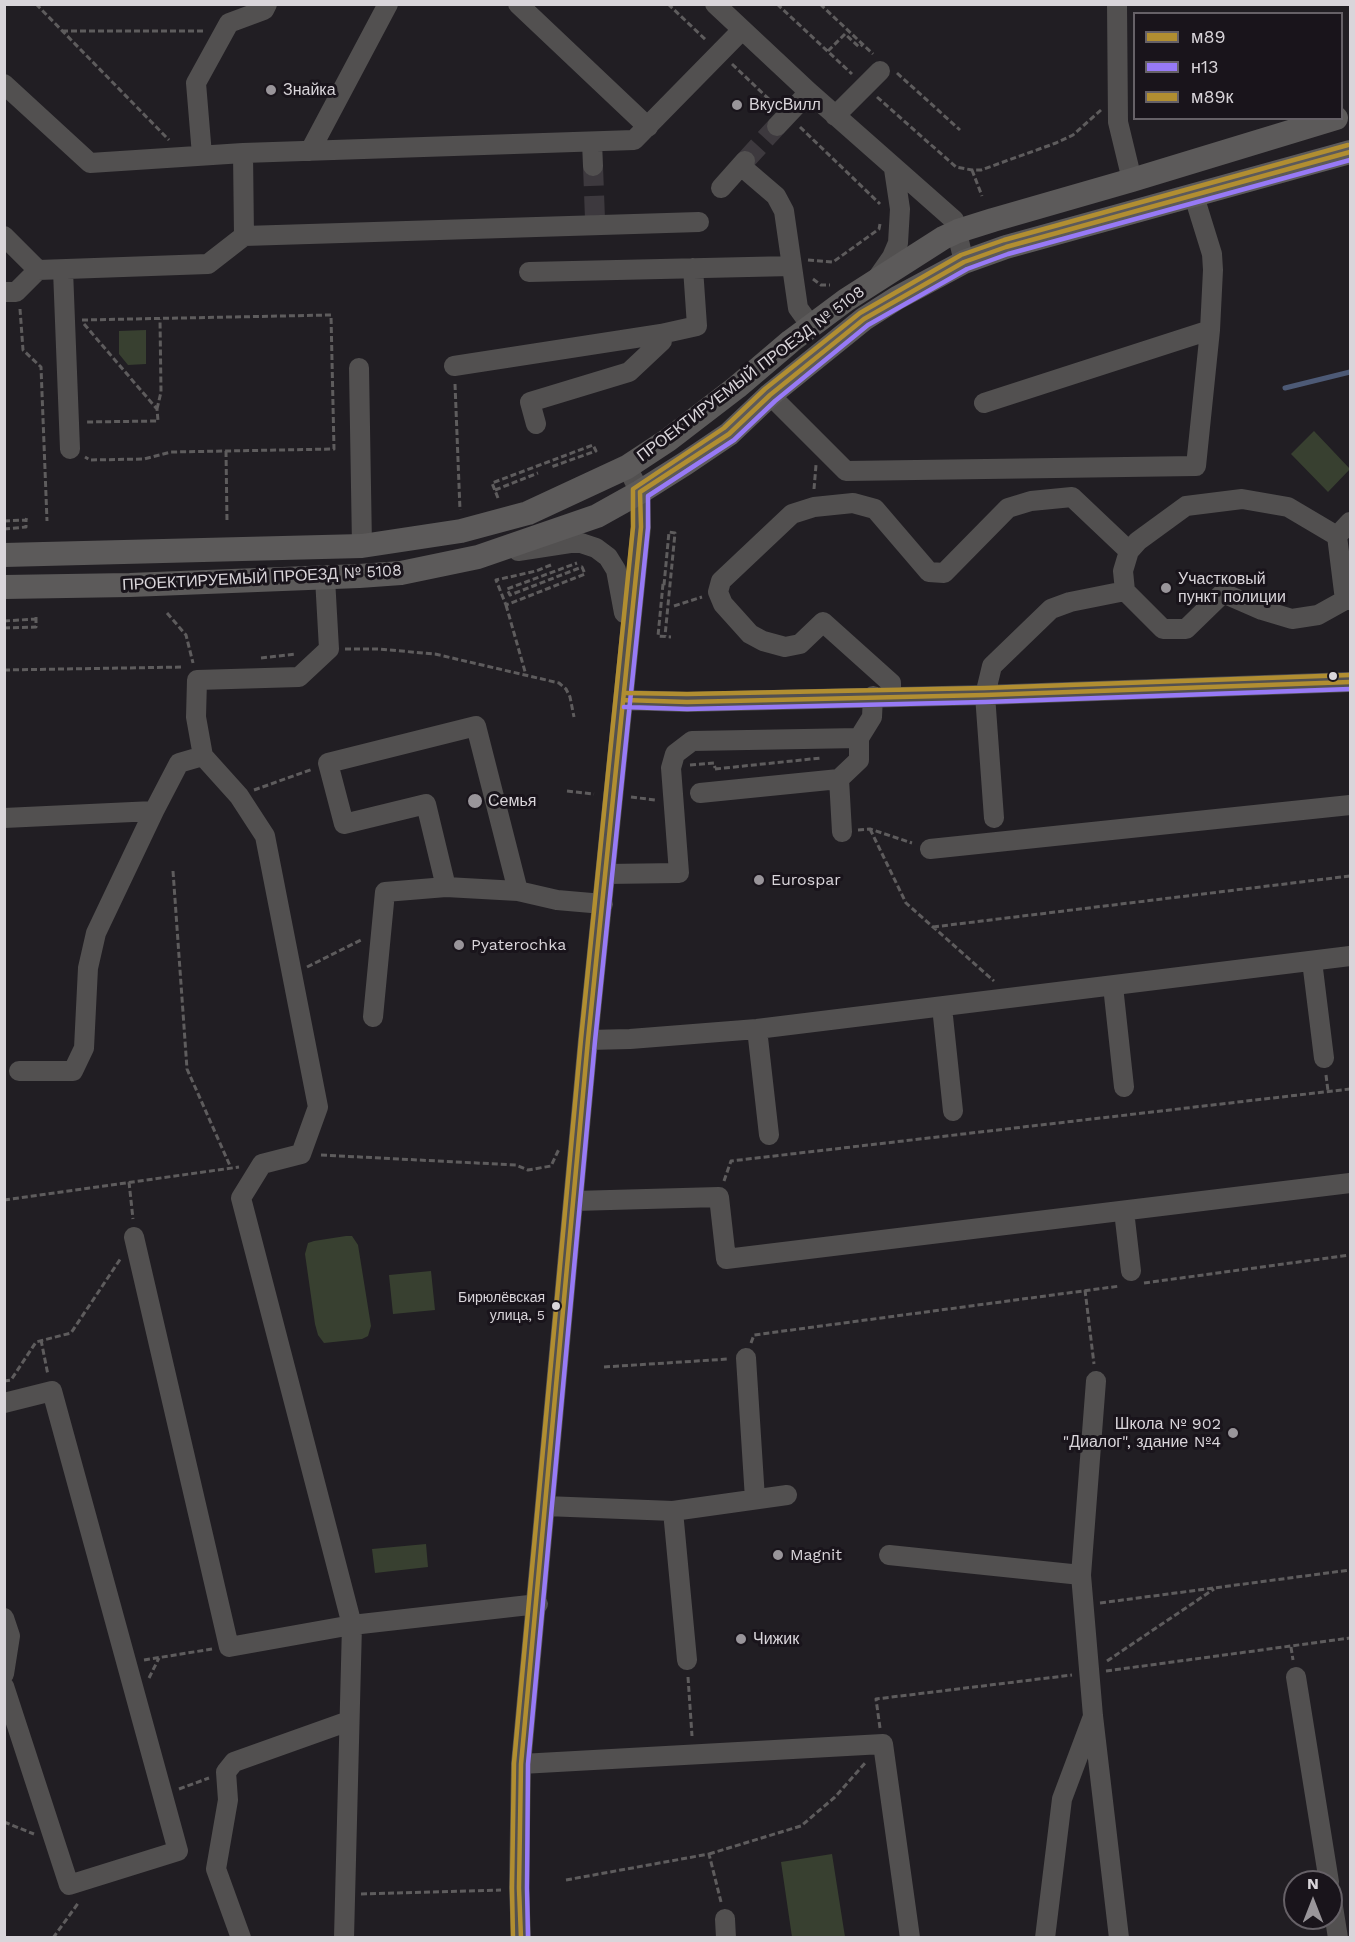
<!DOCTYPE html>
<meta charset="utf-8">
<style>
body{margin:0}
#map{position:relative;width:1355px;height:1942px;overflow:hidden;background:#211e23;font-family:"Work Sans",sans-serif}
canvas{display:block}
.frame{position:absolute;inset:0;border:6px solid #d9d5da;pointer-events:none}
.legend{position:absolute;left:1133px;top:12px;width:210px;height:108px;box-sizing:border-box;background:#19141b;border:2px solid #666167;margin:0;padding:8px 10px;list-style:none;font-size:18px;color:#d9d5da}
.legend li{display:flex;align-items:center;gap:12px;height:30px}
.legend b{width:30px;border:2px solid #666167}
.north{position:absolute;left:1283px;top:1870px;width:60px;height:60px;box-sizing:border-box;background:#19141b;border:2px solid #666167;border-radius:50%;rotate:0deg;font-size:16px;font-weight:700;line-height:24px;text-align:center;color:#d9d5da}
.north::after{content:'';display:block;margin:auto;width:21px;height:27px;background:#99959a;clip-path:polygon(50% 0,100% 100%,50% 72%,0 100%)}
</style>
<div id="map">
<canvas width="1355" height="1942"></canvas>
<div class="frame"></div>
<ul class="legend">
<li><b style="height:8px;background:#b18e31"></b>м89</li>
<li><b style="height:8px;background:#977af6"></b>н13</li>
<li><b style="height:8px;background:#b18e31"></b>м89к</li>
</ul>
<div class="north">N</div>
</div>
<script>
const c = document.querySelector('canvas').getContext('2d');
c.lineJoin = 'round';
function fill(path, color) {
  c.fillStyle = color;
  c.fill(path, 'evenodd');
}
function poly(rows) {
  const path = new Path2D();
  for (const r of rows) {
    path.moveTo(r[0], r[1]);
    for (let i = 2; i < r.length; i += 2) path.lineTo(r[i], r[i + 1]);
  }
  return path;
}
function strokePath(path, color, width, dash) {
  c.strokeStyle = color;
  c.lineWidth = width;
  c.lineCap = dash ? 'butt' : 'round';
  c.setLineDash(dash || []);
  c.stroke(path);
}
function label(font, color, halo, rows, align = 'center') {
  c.font = font + ' "Work Sans",sans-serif';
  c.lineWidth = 6;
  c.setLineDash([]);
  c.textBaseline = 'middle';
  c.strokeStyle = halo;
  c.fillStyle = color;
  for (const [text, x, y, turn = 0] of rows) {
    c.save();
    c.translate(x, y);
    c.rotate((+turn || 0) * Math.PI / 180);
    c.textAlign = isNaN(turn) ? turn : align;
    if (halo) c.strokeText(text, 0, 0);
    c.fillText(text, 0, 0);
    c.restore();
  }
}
fill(poly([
 [146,330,146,364,128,365,119,354,119,331],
 [1314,431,1350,469,1328,492,1291,454],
 [346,1236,352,1236,358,1245,371,1326,368,1336,362,1339,324,1343,318,1335,315,1324,305,1254,308,1243,314,1241],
 [431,1271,435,1310,393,1314,389,1275],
 [426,1544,428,1567,375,1573,372,1549],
 [832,1854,845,1937,792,1937,781,1862]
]), '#384030');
strokePath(poly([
 [1285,388,1350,372]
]), '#4d5a76', 5);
strokePath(poly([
 [745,161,777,126],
 [593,166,595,219]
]), '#3d393e', 20, [20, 10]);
strokePath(poly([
 [36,4,169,140],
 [668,4,707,41],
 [777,4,852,74],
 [820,4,873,54],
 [62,31,204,31],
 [828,51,845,34,859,47,862,45],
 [732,64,775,105],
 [897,73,960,130],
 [877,97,956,167,972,170,981,170,1056,143,1073,135,1101,110],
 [800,127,880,204],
 [972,170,982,196],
 [808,260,833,262,879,229,880,224],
 [813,279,821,285,830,285],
 [20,309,23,350,41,367,47,521],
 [82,320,331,315,334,449,171,452,144,459,90,460,85,457],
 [84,324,157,409,158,421,87,422],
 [455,384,460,510],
 [157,409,161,392,160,319],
 [226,451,227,521],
 [814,489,816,465],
 [495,490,538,473],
 [498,498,492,483,593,445,596,451,551,467],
 [4,521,26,520,27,517],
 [4,529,26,527,26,520],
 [551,565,536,571,496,580,506,605,585,574,582,567,510,595,507,589,577,563],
 [663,584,658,636,671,637],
 [664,585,669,532,675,533,665,636],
 [506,605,526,675],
 [674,606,702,597],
 [167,613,186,635,193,663],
 [4,621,36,619],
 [4,628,36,627,36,616],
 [345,649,378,649,435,654,559,683,566,689,570,697,574,717],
 [261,658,296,654],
 [4,670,183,667],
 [690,765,714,763,715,768],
 [715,769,821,758],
 [254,790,313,769],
 [567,791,594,794],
 [631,797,655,800],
 [870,829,906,903,994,981],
 [858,830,870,829,912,843],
 [173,871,187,1069,231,1168],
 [933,927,1350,876],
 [307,967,363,939],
 [1326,1075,1328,1091],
 [321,1155,516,1165,528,1170,551,1166,559,1149],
 [724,1181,731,1161,1350,1089],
 [129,1182,133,1219],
 [4,1200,239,1167],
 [1144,1283,1350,1255],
 [1085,1290,1094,1364],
 [41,1340,48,1375],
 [751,1343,754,1335,1120,1286],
 [604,1367,728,1359],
 [4,1381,11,1380,36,1342,71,1333,121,1258],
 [1100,1603,1350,1570],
 [1291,1647,1293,1660],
 [144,1660,212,1649],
 [1107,1661,1214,1589],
 [1106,1671,1350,1638],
 [688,1677,692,1736],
 [149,1678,159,1658],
 [880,1728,876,1699,1072,1675],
 [179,1789,209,1778],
 [4,1822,34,1834],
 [709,1854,801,1826,835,1797,865,1763],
 [566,1880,709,1854,721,1902],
 [361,1894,501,1890],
 [53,1938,79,1902]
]), '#5e5c5d', 3, [6, 3]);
strokePath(poly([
 [518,4,648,127],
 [715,4,809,92,954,220,964,262],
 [1117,4,1118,122,1132,180],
 [4,84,90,163,243,153,244,236],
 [835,116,880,71],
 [777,126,809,92],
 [592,142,593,166],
 [310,151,388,4],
 [243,153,634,140,742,30],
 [202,155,196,83,229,23,264,10,267,4],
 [741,166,776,196,784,211,798,308,811,326],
 [721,188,745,161],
 [4,236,38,270],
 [63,270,70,449],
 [529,272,792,266],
 [878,277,892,257,898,243,900,209,894,169],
 [4,292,16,292,38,270,208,264,244,236,699,222],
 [454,366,661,334,697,326,693,268],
 [359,368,362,546],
 [770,395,846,471,1196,466,1210,330,1213,270,1212,254,1194,196],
 [984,403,1210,330],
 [536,424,530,402,629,372,662,341,661,334],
 [1350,522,1337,536,1345,600,1350,600],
 [1337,536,1288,507,1242,499,1186,506,1138,541,1129,551,1123,571,1125,591,1163,629,1186,629,1223,593,1262,610,1292,619,1318,615,1345,600],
 [518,551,570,543,581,543,596,548,608,557,616,570,624,613],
 [891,696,891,683,823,622,800,644,785,647,763,641,750,634,723,604,718,592,721,581,792,514,814,507,853,503,875,509,929,572,944,573,1008,508,1031,501,1072,497,1129,551],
 [624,700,687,702,985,695,1350,682],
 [203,756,239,796,265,836,318,1107,301,1154,262,1164,241,1198,352,1625,538,1604],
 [700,793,839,779],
 [4,818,154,811,179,763,203,756,196,717,197,680,299,677,329,649,325,578],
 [994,818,985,695,992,666,1051,609,1070,602,1125,591],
 [842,832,839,779,859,760,859,738,872,717,873,696],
 [930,849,1350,805],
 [606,874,679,873,671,768,675,754,692,741,859,738],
 [446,887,426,804,344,824,328,763,476,726,518,891],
 [1312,961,1324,1058],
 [1113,986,1124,1087],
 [942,1007,953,1111],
 [373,1017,385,892,446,887,518,891,557,900,603,904],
 [757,1029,769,1135],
 [588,1040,630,1039,757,1029,1350,956],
 [19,1071,73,1071,84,1048,88,968,96,933,154,811],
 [574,1201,719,1197,726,1259,1350,1183],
 [1124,1211,1131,1271],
 [134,1237,229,1647,352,1625,344,1938],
 [746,1358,755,1499],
 [1096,1381,1081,1575,1093,1716,1119,1938],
 [4,1403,52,1391,178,1851,69,1885,4,1686],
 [545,1506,673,1511,787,1495],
 [673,1511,687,1660],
 [889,1555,1081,1575],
 [4,1618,10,1636,4,1674],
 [1296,1677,1329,1882],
 [521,1764,883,1744,910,1938],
 [1331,1894,1338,1938],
 [725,1919,726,1938],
 [241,1938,216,1869,228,1800,226,1772,234,1762,349,1721],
 [521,1938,519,1888,521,1764,588,1040,641,527,640,492,627,467],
 [1045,1938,1062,1799,1092,1719]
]), '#525050', 20);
strokePath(poly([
 [4,555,362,546,461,531,528,513,627,467,668,440,737,387,791,341,846,300,943,238,958,231,993,220,1132,180,1336,118],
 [4,587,130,585,359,576,401,573,478,557,597,516,640,492,686,463,729,434,770,395,864,319,897,298,964,262,1006,247,1350,152]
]), '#5c5a5a', 24);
strokePath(poly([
 [624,700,687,702,985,695,1350,682],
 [521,1938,519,1888,521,1764,588,1040,641,527,640,492,729,434,770,395,864,319,964,262,1006,247,1350,152]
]), '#b18e31', 4.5);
strokePath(poly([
 [624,707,687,709,985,702,1350,689],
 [528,1938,527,1888,528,1764,595,1041,648,528,648,496,734,440,775,401,868,325,967,269,1008,254,1350,160]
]), '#977af6', 4.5);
strokePath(poly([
 [624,693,687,694,985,688,1350,675],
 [513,1938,512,1888,514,1763,581,1039,633,527,633,489,724,428,765,389,860,313,961,255,1004,240,1348,145]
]), '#b18e31', 4.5);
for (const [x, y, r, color] of [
 [271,90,6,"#99959a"],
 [737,105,6,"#99959a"],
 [1166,588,6,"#99959a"],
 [1333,676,5,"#d9d5da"],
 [475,801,8,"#99959a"],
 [759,880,6,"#99959a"],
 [459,945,6,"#99959a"],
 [556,1306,5,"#d9d5da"],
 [1233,1433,6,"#99959a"],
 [778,1555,6,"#99959a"],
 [741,1639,6,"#99959a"]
]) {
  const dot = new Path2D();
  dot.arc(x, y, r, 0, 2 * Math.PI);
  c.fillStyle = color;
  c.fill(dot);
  strokePath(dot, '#19141b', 2);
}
label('14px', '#d9d5da', '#19141b', [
 ["Бирюлёвская",545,1298],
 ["улица, 5",545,1316]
], 'right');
label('16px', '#d9d5da', '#19141b', [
 ["Знайка",283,90],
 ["ВкусВилл",749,105],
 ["Участковый",1178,579],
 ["пункт полиции",1178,597],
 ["Семья",488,801],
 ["Eurospar",771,880],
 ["Pyaterochka",471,945],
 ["Школа № 902",1221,1424,"right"],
 ["\"Диалог\", здание №4",1221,1442,"right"],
 ["Magnit",790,1555],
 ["Чижик",753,1639]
], 'left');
label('16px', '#d9d5da', '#19141b', [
 ["ПРОЕКТИРУЕМЫЙ ПРОЕЗД № 5108",751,374,-37],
 ["ПРОЕКТИРУЕМЫЙ ПРОЕЗД № 5108",262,578,-3]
]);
</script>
